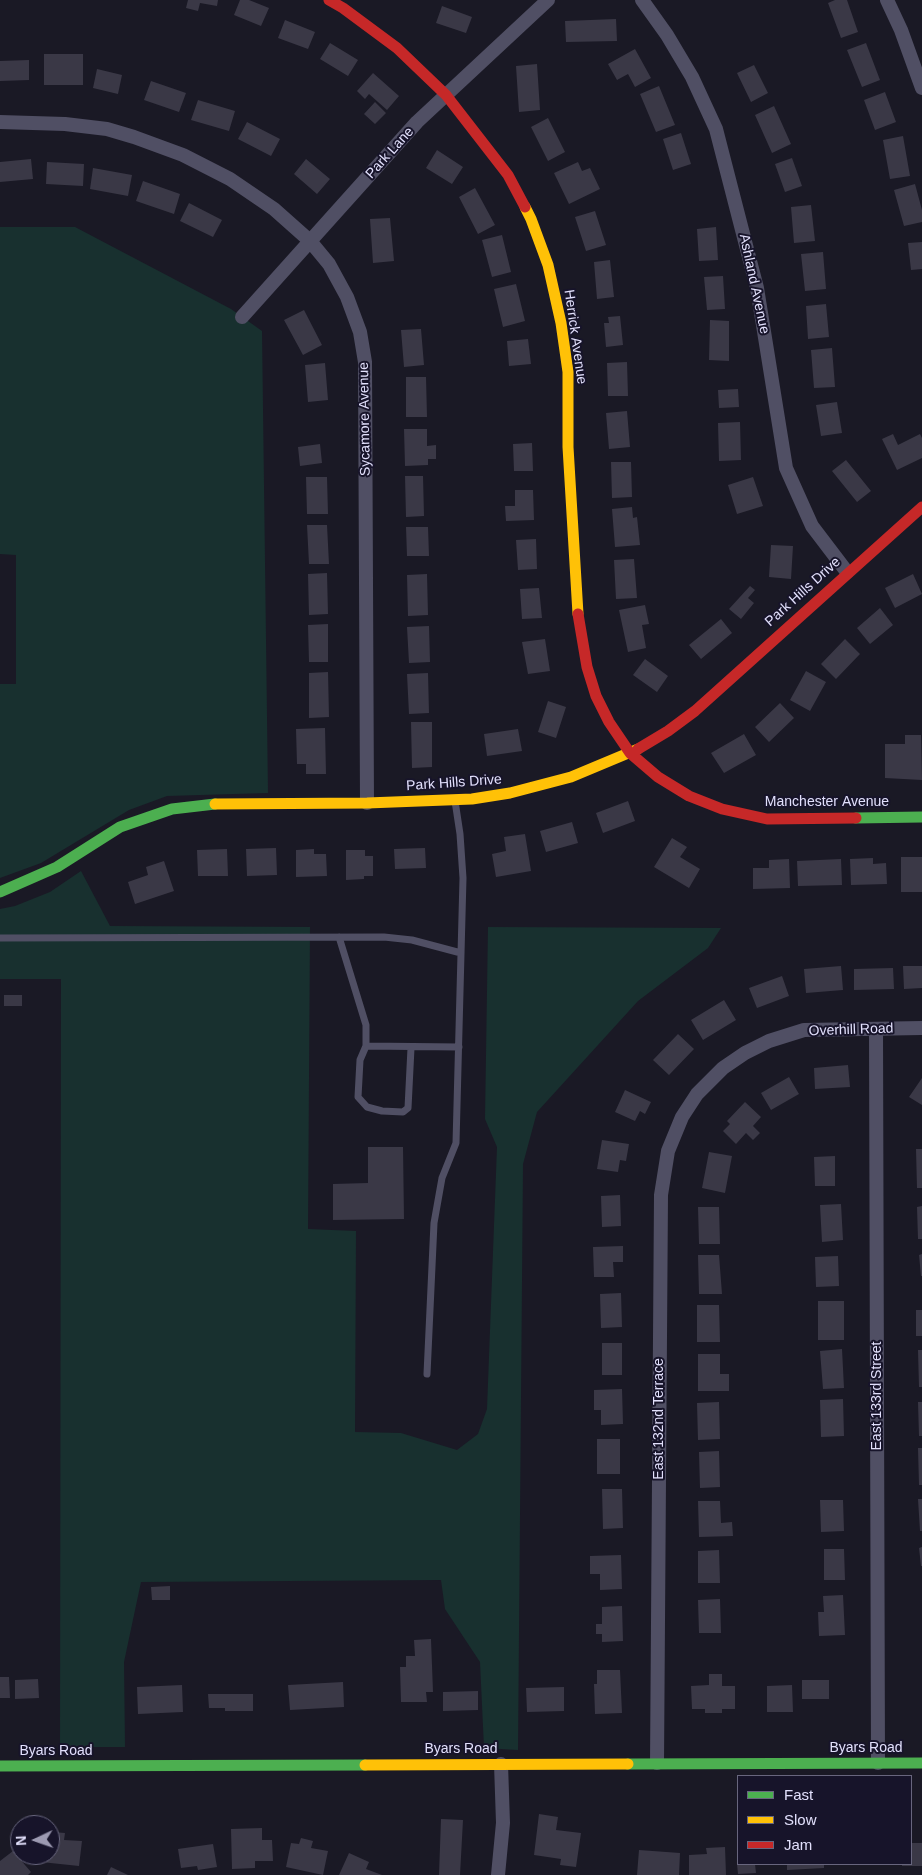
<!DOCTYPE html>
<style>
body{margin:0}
#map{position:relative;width:922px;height:1875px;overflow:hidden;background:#1a1925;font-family:Helvetica,sans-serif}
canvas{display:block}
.legend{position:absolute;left:737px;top:1775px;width:175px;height:90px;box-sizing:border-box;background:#17142a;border:1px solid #68667e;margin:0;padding:6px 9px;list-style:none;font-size:15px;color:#e2e0fc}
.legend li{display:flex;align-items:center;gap:10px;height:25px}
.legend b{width:25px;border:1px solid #68667e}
.north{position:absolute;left:10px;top:1815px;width:50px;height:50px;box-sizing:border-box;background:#17142a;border:1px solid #68667e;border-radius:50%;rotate:267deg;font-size:14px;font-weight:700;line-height:20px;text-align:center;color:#e2e0fc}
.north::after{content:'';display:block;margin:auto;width:18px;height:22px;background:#9c9ab1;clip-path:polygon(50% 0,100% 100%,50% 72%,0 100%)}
</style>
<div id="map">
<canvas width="922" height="1875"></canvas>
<ul class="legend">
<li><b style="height:6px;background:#4caf50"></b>Fast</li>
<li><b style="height:6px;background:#ffc107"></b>Slow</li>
<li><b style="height:6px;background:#c62828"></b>Jam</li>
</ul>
<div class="north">N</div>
</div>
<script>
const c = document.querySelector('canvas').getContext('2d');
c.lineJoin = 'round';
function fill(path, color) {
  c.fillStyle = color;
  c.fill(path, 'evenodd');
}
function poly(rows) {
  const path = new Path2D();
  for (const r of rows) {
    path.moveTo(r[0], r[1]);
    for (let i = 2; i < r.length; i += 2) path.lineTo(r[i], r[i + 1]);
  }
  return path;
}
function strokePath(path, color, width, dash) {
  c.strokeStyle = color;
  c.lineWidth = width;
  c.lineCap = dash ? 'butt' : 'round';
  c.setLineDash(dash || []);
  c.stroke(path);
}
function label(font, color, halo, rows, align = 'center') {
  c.font = font + ' Helvetica,sans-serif';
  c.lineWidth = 4;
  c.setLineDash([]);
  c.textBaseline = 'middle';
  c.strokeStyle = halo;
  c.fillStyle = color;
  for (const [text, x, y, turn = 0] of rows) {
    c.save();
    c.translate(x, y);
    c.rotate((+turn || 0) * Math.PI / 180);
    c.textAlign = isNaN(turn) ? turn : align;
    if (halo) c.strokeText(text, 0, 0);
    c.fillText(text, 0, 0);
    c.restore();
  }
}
fill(poly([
 [0,227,75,227,231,309,262,331,268,793,167,796,129,810,41,863,0,878,0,684,16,684,16,555,0,554],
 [81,871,110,926,310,927,308,1229,356,1231,355,1432,401,1433,457,1450,478,1434,487,1409,497,1147,485,1119,488,927,721,928,708,948,638,1001,537,1112,523,1164,518,1750,484,1748,480,1662,445,1609,441,1580,141,1582,124,1662,125,1747,60,1747,61,979,0,979,0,909,15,906,50,892]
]), '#18302f');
fill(poly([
 [188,0,218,0,217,6,200,3,198,11,186,8],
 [240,0,249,0,269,8,261,26,234,15],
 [835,0,847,0,858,32,841,38,828,3],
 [442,6,472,17,466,33,436,23],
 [616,19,617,41,566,42,565,21],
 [285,20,315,32,308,49,278,38],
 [330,43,358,60,348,76,320,59],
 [866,43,880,80,862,87,847,50],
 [635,49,651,78,635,87,628,74,617,80,608,64],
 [44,54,83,54,83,85,44,85],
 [29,60,29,80,0,81,0,61],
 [537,64,540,110,519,112,516,66],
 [754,65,768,93,751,102,737,73],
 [97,69,122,75,118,94,93,88],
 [373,73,399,96,387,110,369,94,365,99,357,91],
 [151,81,186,93,179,112,144,100],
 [659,86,675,125,656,132,640,94],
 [885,92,896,122,875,130,864,100],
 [198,100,235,111,229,131,191,120],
 [375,102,386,113,375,124,364,114],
 [774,106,791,144,772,153,755,115],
 [548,118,565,152,548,161,531,127],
 [247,122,280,139,271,156,238,139],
 [681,133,691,164,673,170,663,139],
 [903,136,910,176,890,179,883,140],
 [437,150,463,167,452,184,426,168],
 [792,158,802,186,785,192,775,164],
 [31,159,33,179,0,182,0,162],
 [306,159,330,179,317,194,294,174],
 [47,162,84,164,83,186,46,184],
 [578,162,582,171,590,168,600,189,569,204,554,173],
 [93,168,132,175,128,196,90,189],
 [143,181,180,194,174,214,136,201],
 [915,184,922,210,922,222,904,226,894,190],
 [475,188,495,225,478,234,459,197],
 [189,203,222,220,213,237,180,221],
 [811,205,815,241,794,243,791,207],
 [595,211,606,245,586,251,575,217],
 [390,218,394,261,373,263,370,219],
 [716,227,718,260,699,261,697,229],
 [502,235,511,272,492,277,482,240],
 [922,242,922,269,911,270,908,243],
 [823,252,826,289,805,291,801,254],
 [610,260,614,297,597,299,594,262],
 [723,276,725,309,707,310,704,277],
 [516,284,525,321,503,327,494,289],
 [826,304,829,337,808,339,806,306],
 [304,310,322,345,303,355,284,320],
 [620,316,623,345,606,347,604,323,609,323,608,317],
 [710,320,729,321,729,361,709,360],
 [421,329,424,365,404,367,401,330],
 [528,339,531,364,509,366,507,341],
 [832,348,835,387,814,388,811,350],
 [627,362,628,396,608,396,607,363],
 [325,363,328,400,308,402,305,365],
 [406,377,426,377,427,417,406,417],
 [738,389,739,407,719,408,718,390],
 [837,402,842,433,821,436,816,405],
 [627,411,630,447,609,449,606,413],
 [740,422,741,460,719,461,718,423],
 [404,429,427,429,427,446,436,445,436,459,428,459,428,465,405,466],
 [893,434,898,445,920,434,922,438,922,458,897,470,882,439],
 [532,443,533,471,514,471,513,444],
 [320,444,322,463,300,466,298,447],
 [846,460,871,491,857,502,832,471],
 [611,462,631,462,632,497,612,498],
 [405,476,423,476,424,516,406,517],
 [306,477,327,477,328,514,307,514],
 [753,477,763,506,737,514,728,485],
 [515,490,533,490,534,520,506,521,505,506,515,506],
 [632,507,633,518,637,517,640,545,615,547,612,509],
 [307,525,327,525,329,564,309,564],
 [406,527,428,527,429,556,407,556],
 [536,539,537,569,518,570,516,540],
 [771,545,793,546,791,579,769,577],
 [634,559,637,598,616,599,614,560],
 [327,573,328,614,309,615,308,574],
 [427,574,428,615,408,616,407,575],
 [913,574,922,594,895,608,885,588],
 [750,586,755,590,748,598,754,603,741,619,729,609],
 [539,588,542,618,522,619,520,589],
 [645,605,649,624,642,625,646,648,628,652,619,610],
 [880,608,893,625,870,644,857,628],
 [721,619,732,633,701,659,689,645],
 [328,624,328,662,309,662,308,625],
 [429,626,430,662,409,663,407,627],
 [545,639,550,671,528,674,522,642],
 [845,639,860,654,836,679,821,664],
 [645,659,668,676,657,692,633,675],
 [806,671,826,682,810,711,790,700],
 [328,672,329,717,309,718,309,673],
 [428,673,429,713,409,714,407,674],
 [548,701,566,707,556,738,538,732],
 [780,703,794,718,769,742,755,727],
 [411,722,432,722,432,767,412,768],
 [325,728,326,774,306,774,306,764,297,764,296,729],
 [518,729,522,751,487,756,484,734],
 [744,734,756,755,724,773,711,753],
 [905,735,921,735,922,780,885,778,885,744,905,744],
 [628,801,635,821,603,833,596,813],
 [572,822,578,843,546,852,540,831],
 [525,834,531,871,496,877,492,854,506,851,504,837],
 [672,838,687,847,680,857,700,869,689,888,654,867],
 [276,848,277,875,247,876,246,849],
 [425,848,426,868,395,869,394,849],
 [227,849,228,876,198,876,197,850],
 [314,849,314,854,326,854,327,876,296,877,296,850],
 [346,850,365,850,365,856,373,856,373,876,364,876,364,879,346,880],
 [901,857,922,857,922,892,901,892],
 [873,858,873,864,886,863,887,884,851,885,850,859],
 [789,859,790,888,753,889,753,868,769,868,769,860],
 [841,859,842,885,798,886,797,861],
 [164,861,174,891,135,904,128,882,148,875,146,867],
 [841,966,843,990,806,993,804,969],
 [903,966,922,966,922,988,904,989],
 [893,968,894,989,854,990,854,969],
 [782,976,789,996,757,1008,749,988],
 [4,995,22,995,22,1006,4,1006],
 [724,1000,736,1020,703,1040,691,1020],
 [678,1034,694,1049,669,1075,653,1060],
 [848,1065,850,1087,815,1089,814,1068],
 [789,1077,799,1094,771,1110,761,1093],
 [922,1078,922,1105,909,1097],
 [625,1090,651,1102,645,1114,640,1111,635,1121,615,1112],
 [745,1102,761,1117,753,1126,760,1133,753,1140,746,1133,736,1144,723,1131,730,1124,727,1121],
 [602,1140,629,1144,626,1161,620,1160,618,1172,597,1169],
 [368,1147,403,1147,404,1219,333,1220,333,1184,368,1183],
 [916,1149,922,1149,922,1188,917,1188],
 [709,1152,732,1156,725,1193,702,1188],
 [835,1156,835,1186,815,1186,814,1157],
 [620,1195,621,1226,602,1227,601,1196],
 [841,1204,843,1240,822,1242,820,1205],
 [922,1206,922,1239,918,1239,917,1207],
 [698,1207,719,1207,720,1244,699,1244],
 [623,1246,623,1262,613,1262,614,1277,594,1277,593,1247],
 [922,1254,922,1276,921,1276,919,1255],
 [698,1255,719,1255,722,1294,699,1294],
 [838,1256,839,1286,816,1287,815,1257],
 [621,1293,622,1327,601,1328,600,1294],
 [818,1301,844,1301,844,1340,818,1340],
 [697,1305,719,1305,720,1342,697,1342],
 [916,1310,922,1310,922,1336,916,1336],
 [602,1343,622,1343,622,1375,602,1375],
 [842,1349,844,1388,823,1389,820,1351],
 [918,1350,922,1350,922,1387,919,1387],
 [698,1354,720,1354,720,1374,729,1374,729,1391,698,1391],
 [622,1389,623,1424,601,1425,601,1410,594,1410,594,1390],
 [843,1399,844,1436,821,1437,820,1400],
 [719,1402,720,1439,698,1440,697,1403],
 [918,1402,922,1402,922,1436,919,1436],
 [597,1439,620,1439,620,1474,597,1474],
 [918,1448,922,1448,922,1485,919,1485],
 [719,1451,720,1487,700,1488,699,1452],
 [602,1489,622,1489,623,1528,603,1529],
 [918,1499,922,1499,922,1531,920,1531],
 [820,1500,843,1500,844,1531,821,1532],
 [698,1501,720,1501,721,1523,732,1522,733,1536,699,1537],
 [922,1547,922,1566,921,1566,919,1548],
 [824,1549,844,1549,845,1580,824,1580],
 [719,1550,720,1583,698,1583,698,1551],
 [621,1555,622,1589,600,1590,600,1574,590,1574,590,1556],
 [170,1586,170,1600,152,1600,151,1587],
 [843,1595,845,1635,819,1636,818,1612,824,1612,823,1596],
 [720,1599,721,1633,699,1633,698,1600],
 [622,1606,623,1641,602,1642,602,1634,596,1634,596,1624,602,1624,602,1607],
 [431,1639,433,1692,426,1692,427,1702,401,1702,400,1667,406,1667,406,1656,415,1656,414,1640],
 [597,1670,620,1670,622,1713,595,1714,594,1684,597,1684],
 [709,1674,722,1674,722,1686,735,1686,735,1709,722,1709,722,1713,705,1713,705,1709,692,1709,691,1686,709,1685],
 [0,1677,9,1677,10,1698,0,1698],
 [38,1679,39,1698,15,1699,15,1680],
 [802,1680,829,1680,829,1699,802,1699],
 [343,1682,344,1707,290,1710,288,1685],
 [182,1685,183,1712,138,1714,137,1687],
 [792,1685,793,1712,767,1712,767,1686],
 [564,1687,564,1711,527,1712,526,1688],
 [478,1691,478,1710,443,1711,443,1692],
 [208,1694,253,1694,253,1711,225,1711,225,1708,209,1708],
 [539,1814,558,1817,556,1830,581,1833,576,1867,560,1865,561,1859,534,1855],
 [441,1819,463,1820,460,1875,439,1875],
 [262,1828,262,1840,272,1840,273,1861,255,1861,255,1868,232,1869,231,1829],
 [53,1832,65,1833,64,1840,82,1841,79,1866,41,1862,42,1855,50,1855,50,1838,52,1838],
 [301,1838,313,1841,311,1848,328,1851,323,1875,286,1867,291,1843,299,1844],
 [911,1843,922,1843,922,1866,902,1866,902,1864,911,1864],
 [213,1844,217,1867,198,1870,197,1866,181,1868,178,1849],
 [725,1847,726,1875,689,1875,689,1855,707,1854,706,1848],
 [639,1850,680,1853,679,1875,637,1875],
 [13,1851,31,1872,28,1875,0,1875,0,1861],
 [349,1853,369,1862,366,1869,382,1875,339,1875],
 [737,1864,755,1864,756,1873,738,1874],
 [787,1864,824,1864,824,1868,787,1870],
 [111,1867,128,1875,107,1875]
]), '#3a3846');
strokePath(poly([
 [339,937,366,1025,366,1046,459,1047],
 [0,938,384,937,412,940,461,953],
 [366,1046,360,1060,358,1097,367,1107,382,1111,403,1112,408,1108,411,1048],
 [427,1374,434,1223,442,1178,456,1143,463,878,460,834,455,801]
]), '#504f64', 7);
strokePath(poly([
 [642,0,667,35,692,77,716,129,757,288,786,468,812,526,847,572],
 [887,0,901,30,922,88],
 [0,122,65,124,107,129,134,137,183,155,230,179,274,209,310,241,329,264,347,297,360,332,365,362,367,803],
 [242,317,417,122,548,0],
 [876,1029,878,1763],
 [657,1763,661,1195,668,1151,682,1117,697,1094,723,1068,745,1053,769,1041,804,1030,922,1028],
 [498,1875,503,1823,501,1764]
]), '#504f64', 14);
strokePath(poly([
 [856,818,922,817],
 [0,892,57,867,120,827,172,809,215,804],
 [628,1764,922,1763],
 [0,1766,365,1765]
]), '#4caf50', 11);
strokePath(poly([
 [525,207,531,219,548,265,561,323,568,372,568,447,578,614],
 [215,804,367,803,472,799,510,793,571,777,638,749],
 [365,1765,628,1764]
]), '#ffc107', 11);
strokePath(poly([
 [329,0,343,8,397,48,446,95,508,175,525,207],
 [578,614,587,667,596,696,609,722,630,753,658,777,689,796,722,809,767,819,856,818],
 [638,749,668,731,695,711,922,507]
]), '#c62828', 11);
label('14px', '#e2e0fc', '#17142a', [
 ["Park Lane",390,153,-48],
 ["Ashland Avenue",754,284,78],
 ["Herrick Avenue",575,337,82],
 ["Sycamore Avenue",365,419,-91],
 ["Park Hills Drive",803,592,-42],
 ["Park Hills Drive",454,783,-4],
 ["Manchester Avenue",827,802],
 ["Overhill Road",851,1030,-2],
 ["East 133rd Street",877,1396,-90],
 ["East 132nd Terrace",659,1419,-90],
 ["Byars Road",866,1748],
 ["Byars Road",461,1749],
 ["Byars Road",56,1751]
]);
</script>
